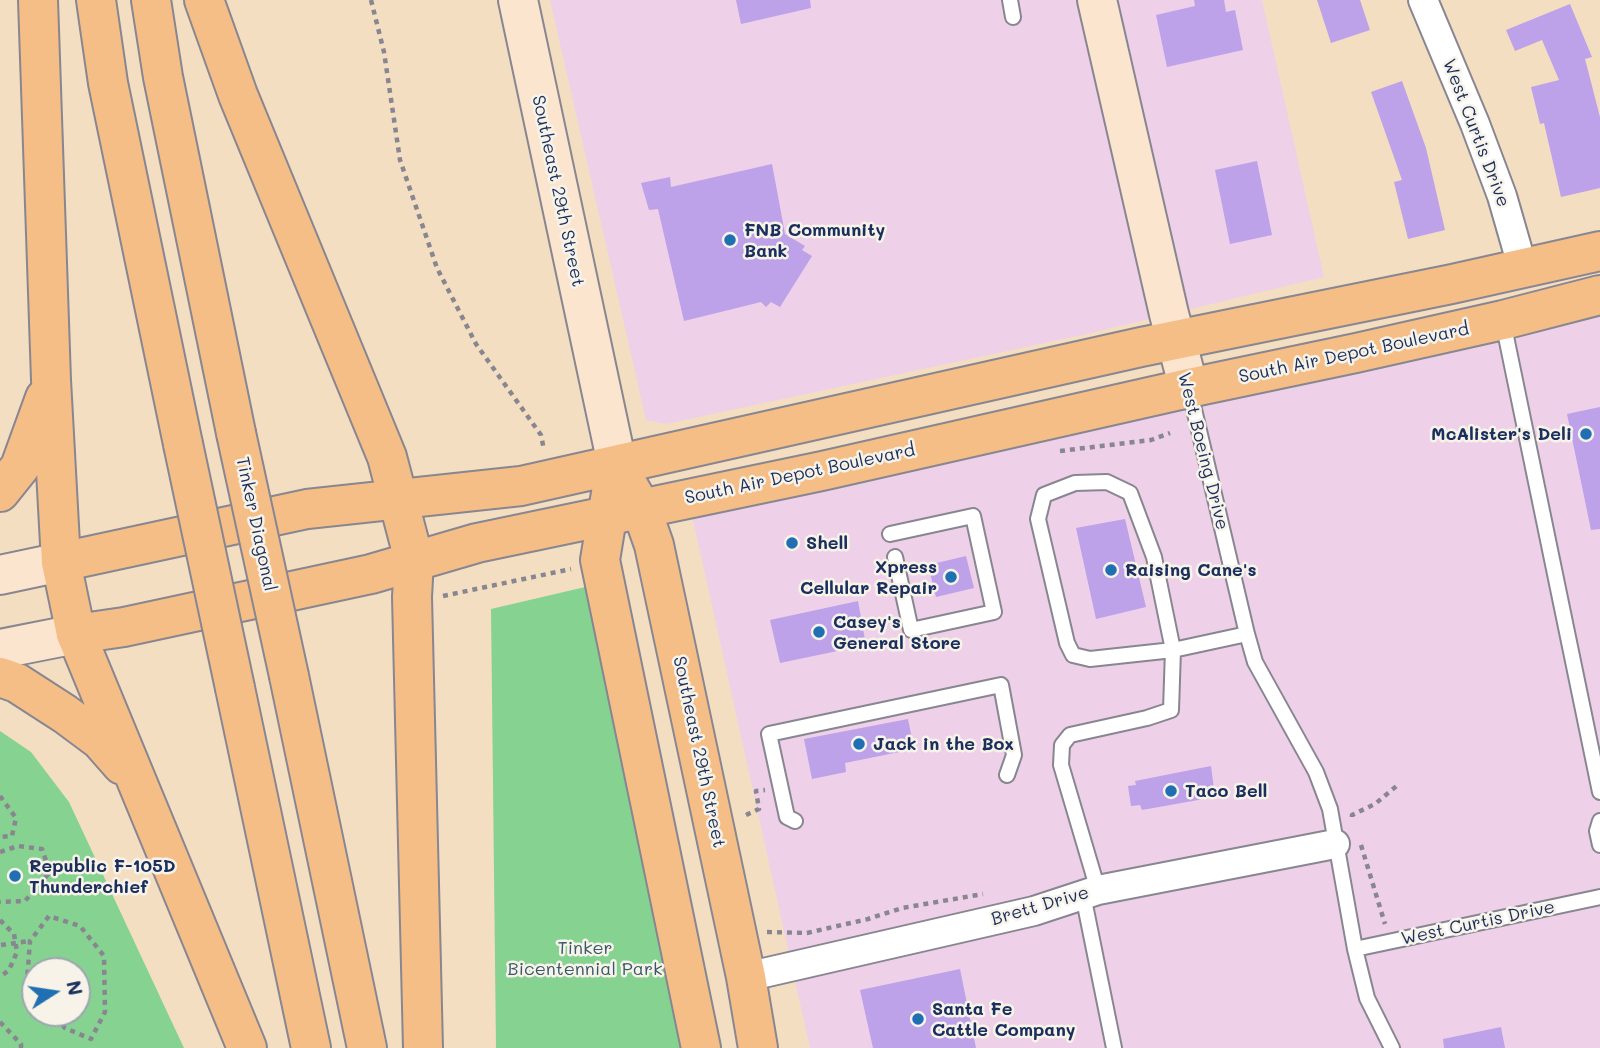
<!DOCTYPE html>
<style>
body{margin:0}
#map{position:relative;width:1600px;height:1048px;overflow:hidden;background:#f4dec2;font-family:Mali,sans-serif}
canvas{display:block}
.north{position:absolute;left:21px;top:957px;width:70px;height:70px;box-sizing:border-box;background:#f7f3e8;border:2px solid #9fa5b1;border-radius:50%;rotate:78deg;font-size:19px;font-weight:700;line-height:28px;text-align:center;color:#1b2f5e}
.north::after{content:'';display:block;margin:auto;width:24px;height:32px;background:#1f6fb2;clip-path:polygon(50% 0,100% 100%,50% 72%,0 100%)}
</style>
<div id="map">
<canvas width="1600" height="1048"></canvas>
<div class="north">N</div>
</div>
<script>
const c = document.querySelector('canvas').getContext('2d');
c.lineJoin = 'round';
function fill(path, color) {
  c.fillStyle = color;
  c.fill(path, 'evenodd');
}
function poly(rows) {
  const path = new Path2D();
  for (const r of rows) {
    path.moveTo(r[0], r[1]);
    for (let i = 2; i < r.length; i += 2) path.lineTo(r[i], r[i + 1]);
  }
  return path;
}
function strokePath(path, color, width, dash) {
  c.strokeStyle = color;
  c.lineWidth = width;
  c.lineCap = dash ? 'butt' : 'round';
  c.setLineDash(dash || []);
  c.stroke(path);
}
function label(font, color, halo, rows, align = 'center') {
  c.font = font + ' Mali,sans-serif';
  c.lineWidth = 5;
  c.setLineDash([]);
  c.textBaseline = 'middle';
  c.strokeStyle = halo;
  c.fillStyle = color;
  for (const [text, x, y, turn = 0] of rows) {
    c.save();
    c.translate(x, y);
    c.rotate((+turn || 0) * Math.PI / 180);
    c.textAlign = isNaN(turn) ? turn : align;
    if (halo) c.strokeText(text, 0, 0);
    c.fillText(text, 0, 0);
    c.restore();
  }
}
fill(poly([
 [550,0,1262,0,1324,277,1082,335,666,424,646,420],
 [1600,304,1600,1048,810,1048,691,511]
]), '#eed0e8');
fill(poly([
 [598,584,696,1048,496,1048,491,609],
 [0,731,31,752,69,802,184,1048,0,1048],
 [77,971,77,1013,35,1013,35,971]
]), '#85d291');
fill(poly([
 [736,0,810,0,811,8,741,24],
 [1194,0,1224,0,1226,12,1235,10,1243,50,1167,67,1156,15,1195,6],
 [1317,0,1360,0,1370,30,1331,43],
 [1570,4,1592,57,1585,59,1600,117,1600,188,1561,197,1544,123,1540,124,1531,87,1559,80,1542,40,1515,51,1506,30],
 [1402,81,1426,148,1445,230,1408,239,1394,182,1402,180,1371,92],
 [1257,161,1272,235,1230,244,1215,170],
 [772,164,785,234,805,246,802,250,812,256,780,307,771,302,766,307,761,302,684,321,658,209,649,210,641,183,670,177,671,187],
 [1600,407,1600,529,1591,530,1567,414],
 [1125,519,1146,607,1096,619,1076,528],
 [966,556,974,588,936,597,928,565],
 [858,601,866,645,780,663,770,620],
 [908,719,914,749,845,763,846,772,812,779,804,739],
 [1211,766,1215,797,1142,810,1140,805,1131,806,1128,786,1136,785,1135,781],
 [960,969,976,1048,873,1048,860,990],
 [1501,1027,1505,1048,1444,1048,1443,1039]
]), '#bda1e9');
const lane = poly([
 [1010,0,1013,17],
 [1503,322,1600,792],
 [1189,388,1247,634,1255,662,1316,772,1330,809,1355,949,1367,998,1392,1048],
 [890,534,973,516,994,612,911,630,895,557],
 [795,821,787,817,769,734,1001,685,1014,755,1007,775],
 [1600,821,1597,831,1600,845],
 [1098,890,1061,765,1062,745,1070,735,1147,718,1171,710,1173,650,1154,557,1130,493,1107,482,1075,483,1044,495,1038,519,1067,643,1073,655,1090,659,1173,650,1247,634],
 [1083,895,1114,1048],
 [1355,949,1600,897]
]);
const street = poly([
 [1423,0,1475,124,1502,196,1523,269],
 [746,977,1034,911,1098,890,1335,844]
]);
const secondary = poly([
 [518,0,617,464],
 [1097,0,1169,314,1189,388],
 [0,575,61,562],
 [0,649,76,634]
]);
const primary = poly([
 [629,487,641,508,654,545,746,977,758,1048],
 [611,493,600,560,701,1048],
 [61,562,307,509,521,486,1141,347,1452,284,1600,251],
 [76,634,124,627,371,574,477,543,822,471,1189,388,1356,353,1503,320,1600,295]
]);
const highway = poly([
 [38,0,51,380,61,562,76,634,247,1048],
 [96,0,108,83,183,444],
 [151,0,163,77,236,433],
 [204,0,238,95,387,457,414,560,412,597,423,1048],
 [0,492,20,467,45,398],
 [289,676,367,1048],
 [0,677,17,683,65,714,100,740,122,765],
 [235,688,311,1048]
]);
strokePath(lane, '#888690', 18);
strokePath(street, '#888690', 32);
strokePath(secondary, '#888690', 42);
strokePath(primary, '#888690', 42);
strokePath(highway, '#888690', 42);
strokePath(poly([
 [371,0,384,52,400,160,437,268,476,344,541,435,544,450],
 [1060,451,1151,440,1170,433],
 [443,596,571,569],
 [0,796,16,818,12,836,0,837],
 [746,815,759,809,756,791,765,790],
 [1352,817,1352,815,1375,804,1399,784],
 [1361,845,1385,924],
 [0,852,18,846,42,849,50,872,25,901,0,902],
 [0,920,14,934,17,952,9,970,0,977],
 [767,932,807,933,868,919,902,908,983,894],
 [1,945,30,941],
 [35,992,27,981,30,941,49,916,80,926,104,956,105,1012,91,1039,65,1028,53,1013],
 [0,1022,21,1044,21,1048]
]), '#888690', 4.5, [5, 5]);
strokePath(lane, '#fff', 14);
strokePath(street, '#fff', 28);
strokePath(secondary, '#fbe5cf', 38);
strokePath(primary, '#f6be87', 38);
strokePath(highway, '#f6be87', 38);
const highwayBridge = poly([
 [236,433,289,676],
 [183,444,235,688]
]);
strokePath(highwayBridge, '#888690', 42, []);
strokePath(highwayBridge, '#f6be87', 38);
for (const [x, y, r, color] of [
 [730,240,7,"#1f6fb2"],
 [1586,434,7,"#1f6fb2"],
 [792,543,7,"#1f6fb2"],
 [1111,570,7,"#1f6fb2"],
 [951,577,7,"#1f6fb2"],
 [819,632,7,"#1f6fb2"],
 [859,744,7,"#1f6fb2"],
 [1171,791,7,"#1f6fb2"],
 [15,876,7,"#1f6fb2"],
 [918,1019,7,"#1f6fb2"]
]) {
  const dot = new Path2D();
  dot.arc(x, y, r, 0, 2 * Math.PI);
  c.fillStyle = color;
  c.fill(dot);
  strokePath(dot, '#f7f3e8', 2.5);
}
label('18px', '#1b2f5e', '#f7f3e8', [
 ["West Curtis Drive",1476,133,69],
 ["Southeast 29th Street",558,191,78],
 ["South Air Depot Boulevard",1354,353,-12],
 ["West Boeing Drive",1203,451,76],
 ["South Air Depot Boulevard",800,474,-12],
 ["Tinker Diagonal",256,524,78],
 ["Southeast 29th Street",699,752,78],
 ["Brett Drive",1040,906,-16],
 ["West Curtis Drive",1478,923,-12]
]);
label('bold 18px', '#1b2f5e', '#f7f3e8', [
 ["FNB Community",744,230],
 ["Bank",744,251],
 ["McAlister's Deli",1572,434,"right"],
 ["Shell",806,543],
 ["Xpress",937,567,"right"],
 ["Cellular Repair",937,588,"right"],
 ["Raising Cane's",1125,570],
 ["Casey's",833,622],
 ["General Store",833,643],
 ["Jack in the Box",873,744],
 ["Taco Bell",1185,791],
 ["Republic F-105D",29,866],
 ["Thunderchief",29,887],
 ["Santa Fe",932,1009],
 ["Cattle Company",932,1030]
], 'left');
label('18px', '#36586b', '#f7f3e8', [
 ["Tinker",585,948],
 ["Bicentennial Park",585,969]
]);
</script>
